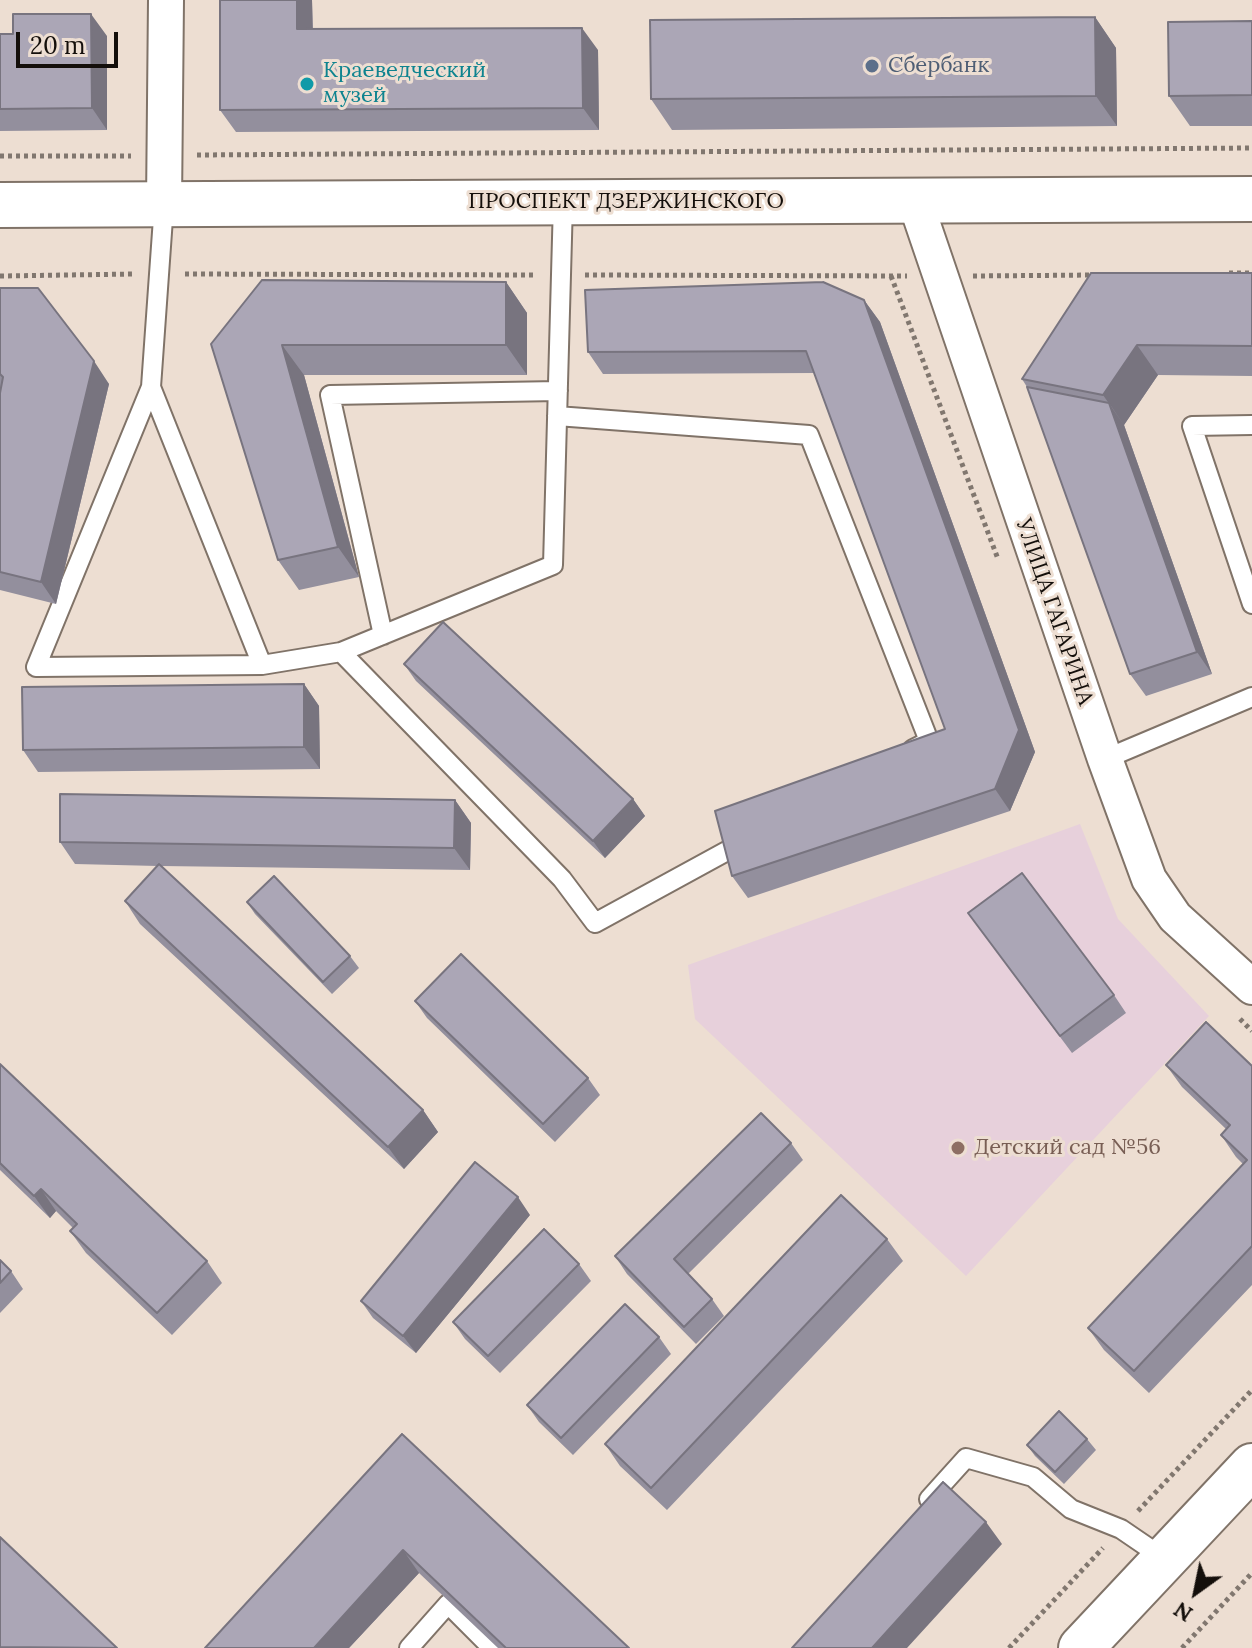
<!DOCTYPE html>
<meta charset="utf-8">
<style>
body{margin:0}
#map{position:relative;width:1252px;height:1648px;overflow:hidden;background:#edded2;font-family:Lora,serif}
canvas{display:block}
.north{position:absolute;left:1156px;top:1552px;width:80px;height:80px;-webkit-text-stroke:6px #edded2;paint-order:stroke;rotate:213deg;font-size:22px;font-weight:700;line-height:32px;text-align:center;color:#140f0b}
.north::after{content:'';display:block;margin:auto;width:28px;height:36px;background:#140f0b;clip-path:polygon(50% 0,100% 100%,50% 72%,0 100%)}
.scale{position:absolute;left:16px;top:32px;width:102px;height:36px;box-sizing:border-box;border:4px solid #140f0b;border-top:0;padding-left:10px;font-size:24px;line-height:28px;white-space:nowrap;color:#140f0b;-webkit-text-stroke:6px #edded2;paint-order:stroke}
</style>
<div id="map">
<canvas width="1252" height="1648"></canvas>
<div class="north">N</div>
<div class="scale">20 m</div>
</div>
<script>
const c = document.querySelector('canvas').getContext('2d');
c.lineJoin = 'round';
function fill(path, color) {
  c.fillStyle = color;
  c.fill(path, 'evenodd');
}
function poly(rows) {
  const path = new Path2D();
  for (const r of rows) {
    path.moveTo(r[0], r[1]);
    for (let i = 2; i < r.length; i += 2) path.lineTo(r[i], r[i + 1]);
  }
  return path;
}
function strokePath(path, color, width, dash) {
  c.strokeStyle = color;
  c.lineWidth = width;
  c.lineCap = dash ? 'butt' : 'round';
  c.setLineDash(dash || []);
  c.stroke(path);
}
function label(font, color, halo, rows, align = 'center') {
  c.font = font + ' Lora,serif';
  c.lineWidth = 6;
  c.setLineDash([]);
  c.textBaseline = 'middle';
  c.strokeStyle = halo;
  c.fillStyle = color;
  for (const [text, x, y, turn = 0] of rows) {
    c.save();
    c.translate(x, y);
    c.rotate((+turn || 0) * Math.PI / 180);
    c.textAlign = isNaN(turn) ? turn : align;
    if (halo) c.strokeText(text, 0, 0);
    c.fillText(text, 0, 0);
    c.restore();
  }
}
fill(poly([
 [1080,824,1118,919,1209,1016,966,1276,695,1019,688,965]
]), '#e7d0db');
const lane = poly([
 [563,202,553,565,341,652,562,879,595,923,747,840],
 [164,204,151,387,262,665,341,652],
 [151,387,36,667,262,665],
 [557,416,809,435,929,741,913,749],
 [1252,425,1192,426,1252,604],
 [383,635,330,395,558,391],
 [1105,759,1252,697],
 [929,1499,966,1458,1033,1477,1071,1509,1121,1529,1165,1559],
 [409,1648,448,1604,492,1648]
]);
const street = poly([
 [915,201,1105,759,1149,879,1175,917,1252,987],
 [164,204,166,0]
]);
const secondary = poly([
 [0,205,1252,199],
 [1081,1648,1252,1466]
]);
strokePath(lane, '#807368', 22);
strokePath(street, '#807368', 38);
strokePath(secondary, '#807368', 48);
strokePath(poly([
 [197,155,1252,148],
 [0,156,131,156],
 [1229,273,1252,273],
 [185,274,535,275],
 [585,275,907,276],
 [0,276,135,274],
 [891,276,998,559],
 [973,276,1095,275],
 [1240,1019,1252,1031],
 [1138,1511,1252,1390],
 [1009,1648,1103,1548],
 [1182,1648,1252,1573]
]), '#81776f', 5, [4, 4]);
strokePath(lane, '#fff', 18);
strokePath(street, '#fff', 34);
strokePath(secondary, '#fff', 44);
fill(poly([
 [220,0,312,0,313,29,598,50,599,130,236,132,220,110],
 [1095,17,1116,48,1117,126,672,130,651,99],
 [1252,21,1252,126,1190,126,1169,96],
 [0,34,107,36,107,130,0,131],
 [1252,273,1252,376,1158,375,1124,425,1212,674,1146,696,1130,674,1027,387,1022,379],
 [506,282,527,313,527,375,304,375,359,577,299,590,278,560,211,344],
 [0,288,109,384,56,604,0,590,0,393,1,387,0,387],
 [864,300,880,322,1035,752,1010,811,748,898,732,876,945,729,814,373,603,374,588,352],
 [404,664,633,799,645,816,605,858,416,681],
 [304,684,319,706,320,769,38,772,23,750],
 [455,800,471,823,470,870,161,866,423,1110,438,1132,404,1169,140,924,125,901,158,866,75,864,60,842],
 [247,902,350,956,359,968,332,994,255,914],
 [968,913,1114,995,1126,1013,1072,1053],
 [415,1001,588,1078,600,1095,555,1142,427,1018],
 [0,1064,207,1261,222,1283,172,1335,86,1253,70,1231,73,1228,56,1211,50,1218,0,1170],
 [1166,1065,1252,1066,1252,1285,1149,1393,1104,1350,1088,1328,1243,1164,1236,1157,1221,1135,1226,1129,1182,1087],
 [791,1143,803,1160,688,1274,712,1299,724,1316,696,1344,627,1274,615,1256],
 [530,1215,416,1353,373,1318,361,1301],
 [887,1239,903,1261,667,1510,620,1466,605,1444],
 [0,1260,11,1271,23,1289,0,1313],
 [579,1264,591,1281,500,1373,465,1339,453,1322],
 [659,1337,671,1354,573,1455,539,1422,527,1405],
 [402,1434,629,1648,498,1648,419,1573,349,1648],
 [1087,1439,1096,1450,1064,1484,1035,1456,1027,1445]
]), '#938f9d');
fill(poly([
 [297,0,312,0,313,52,297,29],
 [91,14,107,36,107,130,92,108],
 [1095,17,1116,48,1117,126,1096,96],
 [582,28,598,50,599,130,583,108],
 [506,282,527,313,527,375,506,345],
 [864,300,880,322,1035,752,1010,811,995,789],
 [282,345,304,375,359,577,338,547],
 [1137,345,1158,375,1124,425,1103,395],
 [94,361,109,384,56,604,41,582],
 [1109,403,1124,425,1212,674,1197,652],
 [304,684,319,706,320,769,304,747],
 [633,799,645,816,605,858,593,841],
 [455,800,471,823,470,870,454,848],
 [423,1110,438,1132,404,1169,388,1147],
 [41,1189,56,1211,50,1218,34,1196],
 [518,1197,530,1215,416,1353,403,1336],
 [986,1522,1002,1544,907,1648,872,1648],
 [403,1550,419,1573,349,1648,314,1648]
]), '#78747f');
const building = poly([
 [220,0,297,0,297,29,582,28,583,108,220,110,220,0],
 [13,14,91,14,92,108,0,109,0,34,13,34,13,14],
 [1095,17,1096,96,651,99,650,20,1095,17],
 [1252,21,1252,95,1169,96,1168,22,1252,21],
 [1091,273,1252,273,1252,346,1137,345,1103,395,1022,379,1091,273],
 [262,280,506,282,506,345,282,345,338,547,278,560,211,344,262,280],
 [823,282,864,300,1019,730,995,789,732,876,715,811,945,729,806,351,588,352,585,290,823,282],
 [0,288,38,288,94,361,41,582,0,572,0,393,3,377,0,374,0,288],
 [1027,387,1109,403,1197,652,1130,674,1027,387],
 [443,622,633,799,593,841,404,664,443,622],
 [304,684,304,747,23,750,22,687,304,684],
 [60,794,455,800,454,848,60,842,60,794],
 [159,864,423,1110,388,1147,125,901,159,864],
 [1022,873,1114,995,1060,1036,968,913,1022,873],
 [274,876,350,956,323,982,247,902,274,876],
 [461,954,588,1078,543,1124,415,1001,461,954],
 [1206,1022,1252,1066,1252,1246,1134,1371,1088,1328,1247,1160,1221,1135,1230,1125,1166,1065,1206,1022],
 [0,1064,207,1261,157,1313,70,1231,77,1224,41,1189,34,1196,0,1163,0,1064],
 [761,1113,791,1143,674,1259,712,1299,684,1327,615,1256,761,1113],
 [475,1162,518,1197,403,1336,361,1301,475,1162],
 [841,1195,887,1239,651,1488,605,1444,841,1195],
 [544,1229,579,1264,488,1356,453,1322,544,1229],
 [0,1260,11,1271,0,1283,0,1260],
 [625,1304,659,1337,561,1438,527,1405,625,1304],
 [1059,1411,1087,1439,1055,1472,1027,1445,1059,1411],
 [402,1434,629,1648,506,1648,403,1550,314,1648,205,1648,402,1434],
 [943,1482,986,1522,872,1648,792,1648,943,1482],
 [0,1537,117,1648,0,1647,0,1537]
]);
fill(building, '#aba6b6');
strokePath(building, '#78747f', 2);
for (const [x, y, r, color] of [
 [872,66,8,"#5c6f8a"],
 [307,84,8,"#0f9aa8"],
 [958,1148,8,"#8d6e63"]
]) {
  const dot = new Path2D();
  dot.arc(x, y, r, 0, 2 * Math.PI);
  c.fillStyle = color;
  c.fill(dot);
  strokePath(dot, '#edded2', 3);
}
label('22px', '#4e5e75', '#edded2', [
 ["Сбербанк",888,66]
], 'left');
label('22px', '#0d838f', '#edded2', [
 ["Краеведческий",323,71],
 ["музей",323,96]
], 'left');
label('22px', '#140f0b', '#edded2', [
 ["ПРОСПЕКТ ДЗЕРЖИНСКОГО",626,202],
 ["УЛИЦА ГАГАРИНА",1054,612,71]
]);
label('22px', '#785e54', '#edded2', [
 ["Детский сад №56",974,1148]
], 'left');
</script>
